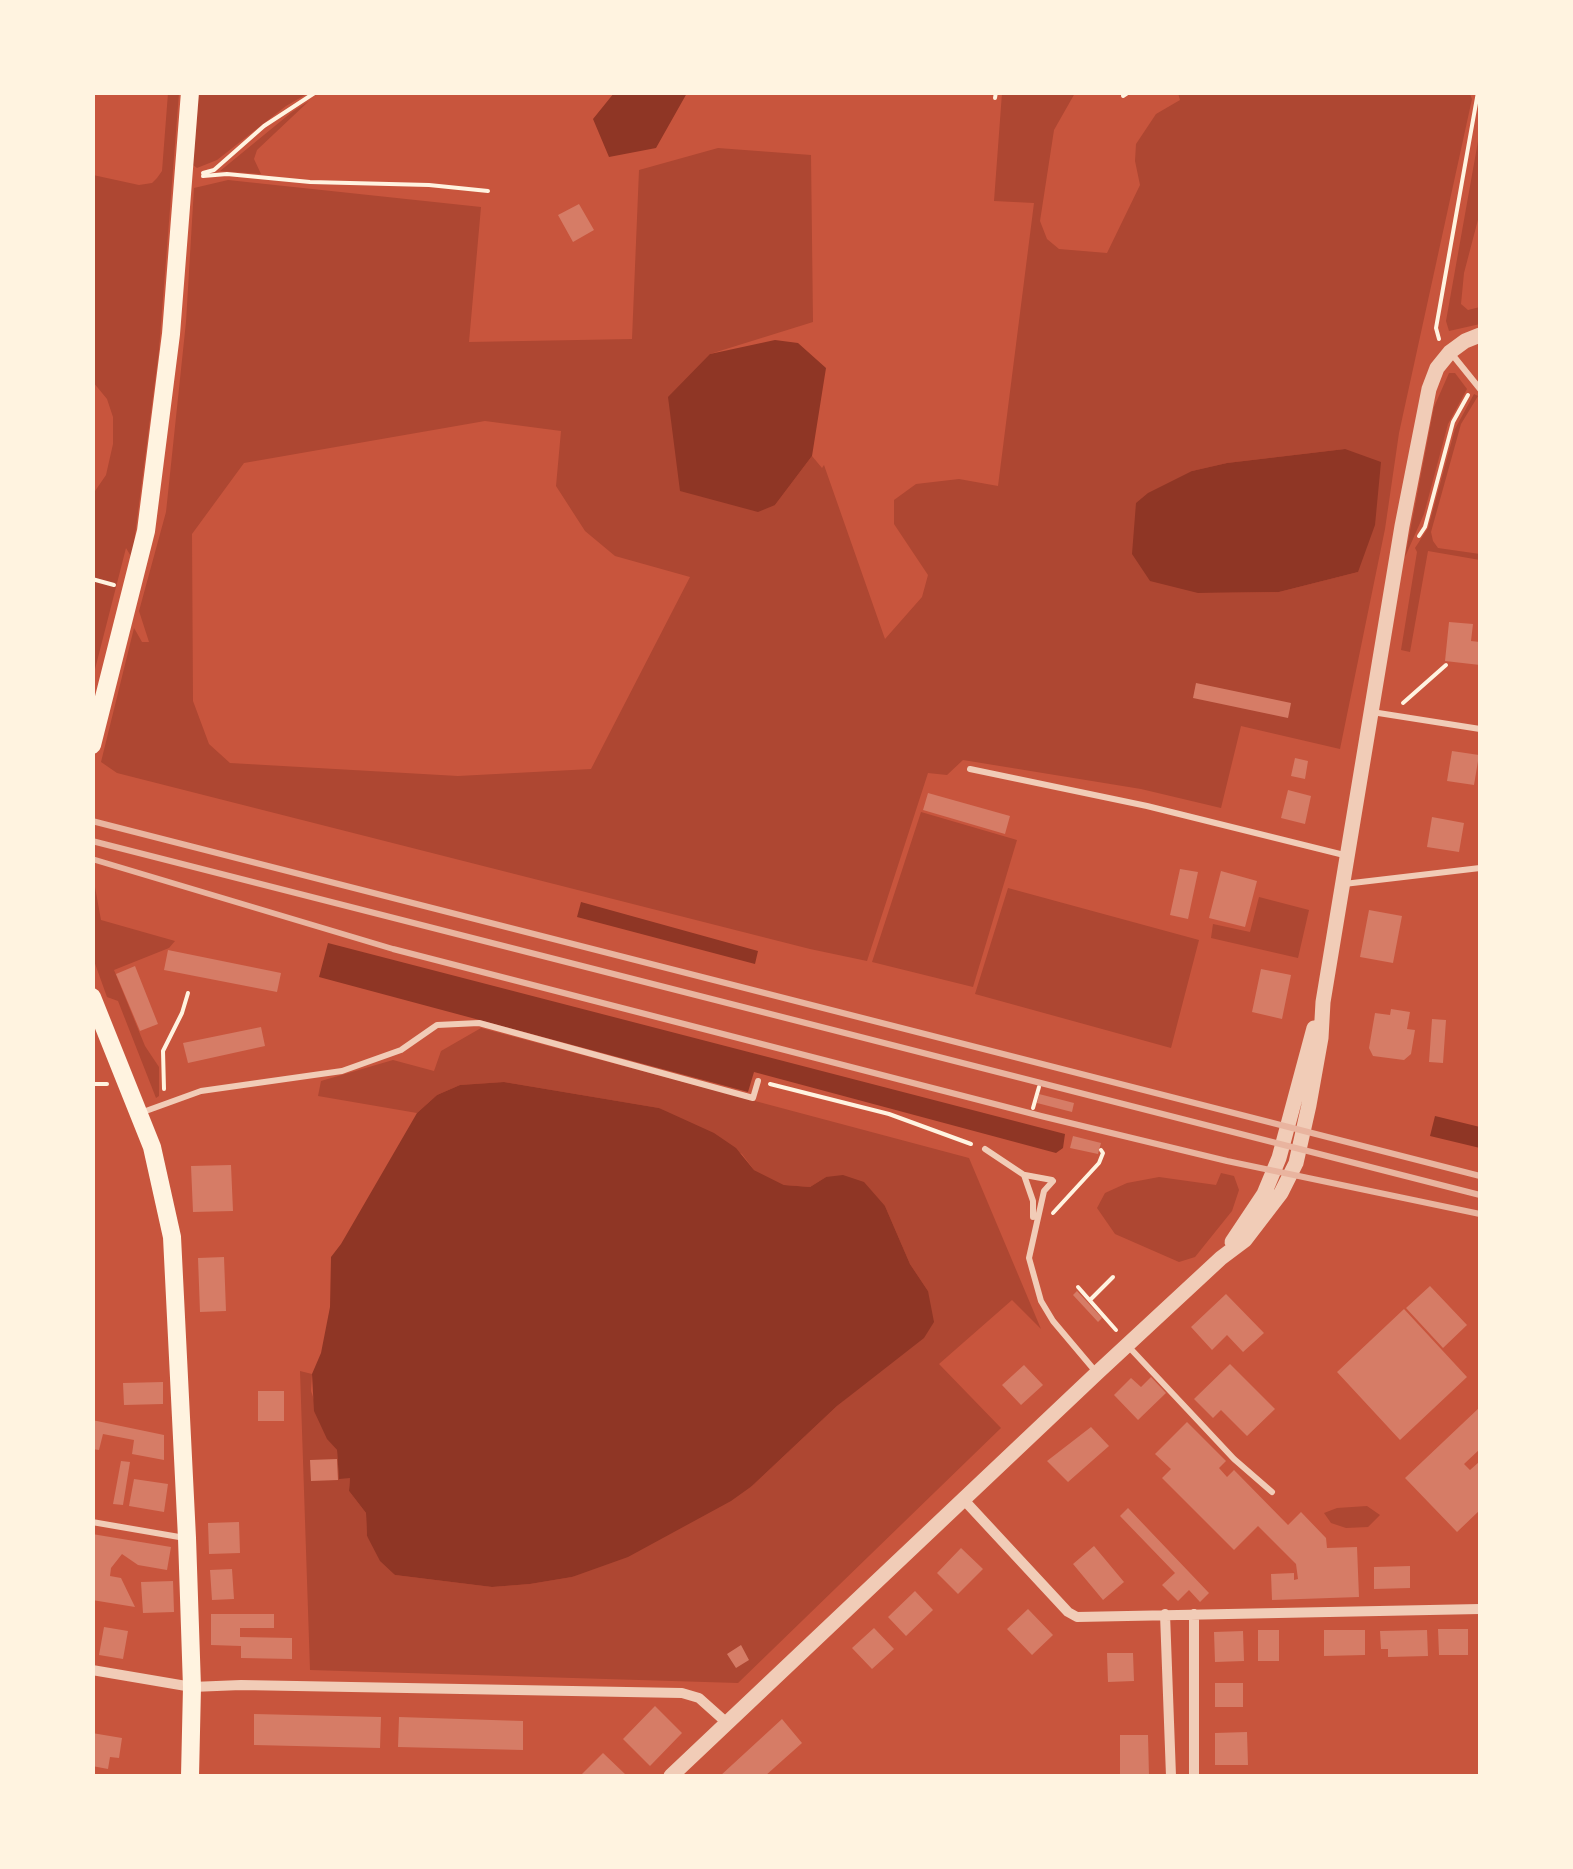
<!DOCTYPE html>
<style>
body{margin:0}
#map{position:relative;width:1573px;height:1869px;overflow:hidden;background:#c8553d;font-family:Montserrat,sans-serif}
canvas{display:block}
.frame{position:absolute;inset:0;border:95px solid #fff3e0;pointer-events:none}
</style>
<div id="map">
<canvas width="1573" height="1869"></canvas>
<div class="frame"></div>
</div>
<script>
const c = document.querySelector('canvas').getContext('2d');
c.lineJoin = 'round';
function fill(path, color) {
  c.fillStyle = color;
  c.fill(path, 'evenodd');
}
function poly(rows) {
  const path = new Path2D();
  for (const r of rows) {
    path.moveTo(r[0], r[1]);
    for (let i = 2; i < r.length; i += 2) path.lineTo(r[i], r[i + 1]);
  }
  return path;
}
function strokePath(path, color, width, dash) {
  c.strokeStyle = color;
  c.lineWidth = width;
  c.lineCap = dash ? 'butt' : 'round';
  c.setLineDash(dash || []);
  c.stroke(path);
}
fill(poly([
 [302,92,305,95,286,106,217,160,197,168,193,165,199,93],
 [1469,92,1472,99,1399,433,1385,529,1340,749,1241,726,1221,808,1141,789,963,760,947,775,928,773,867,961,810,949,117,773,101,762,134,628,142,642,149,642,139,611,166,512,186,322,194,188,228,180,481,207,469,342,632,339,639,170,718,148,811,155,813,322,710,354,775,505,812,456,822,468,824,465,885,639,922,597,928,575,894,524,894,500,916,484,959,479,998,486,1034,203,994,201,1002,93,1075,93,1054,130,1040,221,1047,239,1059,249,1107,253,1140,185,1135,161,1136,144,1156,114,1180,100,1178,93],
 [485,421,561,431,556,486,585,531,615,556,690,577,591,769,458,776,230,763,209,744,193,701,192,534,244,463],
 [1345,449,1358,572,1279,592,1198,593,1192,471,1227,463],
 [168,93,179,93,159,350,132,558,126,548,93,677,93,494,106,475,113,444,113,417,107,399,93,382,93,175,139,185,152,183,157,178,162,171],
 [309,101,257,150,254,159,261,174,220,171,292,112],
 [1480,130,1480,212,1464,273,1461,304,1468,310,1480,307,1480,324,1449,331,1446,321],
 [1449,373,1455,373,1467,389,1448,424,1424,514,1405,557,1434,407],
 [1474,394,1478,396,1461,424,1431,532,1433,541,1438,548,1480,554,1480,560,1428,551,1410,652,1401,650,1417,552,1415,548,1428,528,1455,429],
 [921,812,1017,840,973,987,872,962],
 [93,876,101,920,175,941,169,948,114,970,145,1046,159,1067,159,1096,156,1098,118,1001,107,997,93,958],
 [1008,888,1199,940,1171,1048,975,994],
 [1259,897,1309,910,1298,958,1211,938,1213,924,1250,932],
 [481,1028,969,1158,1041,1329,1012,1300,939,1364,1001,1428,738,1683,310,1670,300,1371,312,1374,311,1391,327,1438,337,1450,339,1478,350,1478,349,1491,366,1513,367,1536,395,1575,492,1587,530,1584,572,1577,752,1486,837,1406,877,1373,928,1291,910,1264,885,1206,826,1177,810,1187,784,1185,754,1170,742,1154,659,1108,504,1082,460,1085,437,1095,417,1113,318,1096,321,1081,393,1060,434,1071,441,1051],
 [1221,1173,1234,1176,1239,1190,1232,1211,1195,1257,1179,1262,1115,1234,1097,1208,1105,1193,1127,1183,1159,1177,1216,1185],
 [1367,1506,1380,1515,1368,1527,1346,1528,1331,1523,1324,1513,1337,1508]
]), '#ae4732');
fill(poly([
 [614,93,614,92,687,93,656,148,609,157,593,119],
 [775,340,798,343,826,368,812,456,775,505,758,512,680,491,668,397,710,354],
 [1345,449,1381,462,1375,525,1358,572,1279,592,1198,593,1150,581,1132,554,1136,503,1148,493,1192,471,1227,463],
 [581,902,758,951,755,964,577,917],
 [328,943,1065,1134,1063,1148,1056,1153,754,1072,748,1092,319,977],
 [504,1082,659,1108,714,1133,736,1148,754,1170,784,1185,810,1187,826,1177,843,1175,864,1182,885,1206,910,1264,928,1291,934,1322,924,1338,837,1406,752,1486,731,1501,628,1557,572,1577,530,1584,492,1587,395,1575,380,1561,367,1536,366,1513,349,1491,350,1478,339,1479,337,1450,327,1439,314,1411,312,1374,321,1353,330,1307,331,1257,341,1244,417,1113,437,1095,460,1085],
 [1435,1116,1480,1127,1480,1148,1430,1136]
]), '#8f3625');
fill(poly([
 [579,204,594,230,573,242,558,215],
 [1449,622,1473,624,1471,641,1480,642,1480,665,1445,661],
 [1196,683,1291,703,1288,718,1193,698],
 [1452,751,1479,755,1474,785,1447,781],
 [1295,758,1308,761,1305,779,1291,776],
 [1288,790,1311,796,1305,824,1281,818],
 [928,793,1010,816,1005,834,923,810],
 [1432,817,1464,823,1459,852,1427,847],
 [1180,869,1198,872,1188,919,1170,915],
 [1221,871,1257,881,1245,927,1209,918],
 [1369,910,1402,916,1393,963,1360,957],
 [168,950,281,973,277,992,164,970],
 [135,966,158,1024,140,1031,116,974],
 [1261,969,1291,975,1282,1019,1252,1012],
 [1391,1009,1410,1012,1407,1029,1415,1030,1411,1054,1404,1060,1373,1056,1369,1048,1375,1013,1390,1015],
 [1432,1019,1446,1020,1443,1063,1429,1062],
 [261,1027,265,1046,188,1063,183,1043],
 [1039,1094,1074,1103,1072,1112,1037,1103],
 [1073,1136,1101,1143,1098,1154,1070,1148],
 [231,1165,233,1211,193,1212,191,1166],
 [224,1257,226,1311,200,1312,198,1258],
 [1430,1286,1467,1325,1443,1348,1406,1308],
 [1077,1291,1102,1318,1098,1322,1073,1295],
 [1226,1294,1264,1333,1243,1352,1227,1335,1212,1350,1191,1327],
 [1404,1309,1467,1377,1400,1440,1337,1372],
 [1230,1364,1275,1409,1247,1436,1221,1410,1213,1418,1194,1399],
 [1024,1365,1043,1385,1021,1405,1002,1385],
 [1151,1377,1166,1393,1138,1420,1114,1395,1131,1378,1141,1387],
 [163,1382,163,1404,124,1405,123,1383],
 [258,1391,284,1391,284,1421,258,1421],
 [1480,1407,1480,1449,1464,1464,1470,1470,1479,1462,1480,1464,1480,1510,1457,1532,1405,1478],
 [92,1420,164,1435,164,1460,132,1454,134,1440,103,1434,99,1450,92,1449],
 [1187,1422,1226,1461,1219,1468,1227,1477,1234,1470,1288,1525,1301,1512,1326,1538,1327,1548,1357,1547,1359,1597,1272,1600,1271,1574,1294,1573,1294,1580,1298,1579,1296,1564,1258,1526,1234,1550,1162,1478,1171,1469,1155,1454],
 [1091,1427,1109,1446,1068,1482,1047,1461],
 [337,1459,338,1480,311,1481,310,1460],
 [121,1461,130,1462,123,1505,113,1504],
 [134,1479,168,1484,164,1512,129,1506],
 [1128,1508,1209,1593,1200,1602,1189,1590,1178,1601,1162,1585,1175,1573,1120,1516],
 [239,1522,240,1553,209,1554,208,1523],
 [92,1534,171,1547,167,1570,138,1565,122,1554,111,1568,110,1576,121,1578,135,1607,92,1600],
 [1094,1546,1124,1582,1103,1600,1073,1564],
 [961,1548,983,1569,958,1594,937,1573],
 [1410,1566,1410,1588,1374,1589,1374,1567],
 [232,1569,234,1599,212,1600,210,1570],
 [173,1581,174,1612,143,1613,141,1582],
 [915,1591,933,1610,906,1636,888,1617],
 [1028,1609,1053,1635,1032,1655,1007,1629],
 [211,1614,274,1614,274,1628,240,1628,240,1637,292,1638,292,1659,241,1658,241,1646,211,1645],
 [104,1627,128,1631,123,1659,99,1655],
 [874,1628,894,1649,872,1669,852,1648],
 [1438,1629,1468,1629,1468,1655,1439,1655],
 [1258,1630,1279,1630,1279,1661,1258,1661],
 [1324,1630,1365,1630,1365,1655,1324,1656],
 [1427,1630,1428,1656,1388,1657,1388,1649,1381,1649,1380,1631],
 [1243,1631,1244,1661,1215,1662,1214,1632],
 [741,1645,749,1660,736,1668,727,1654],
 [1107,1653,1133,1653,1134,1681,1108,1682],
 [1215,1683,1243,1683,1243,1707,1215,1707],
 [655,1706,682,1733,650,1766,623,1739],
 [254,1714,381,1717,380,1748,254,1745],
 [399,1717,523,1721,523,1750,398,1747],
 [782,1719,802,1743,765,1776,720,1776],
 [1247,1732,1248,1765,1215,1765,1215,1733],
 [92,1733,122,1738,119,1758,110,1757,108,1769,92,1766],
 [1120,1735,1148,1735,1149,1776,1120,1776],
 [603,1753,625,1774,622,1776,580,1776]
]), '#d67c66');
strokePath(poly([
 [1123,96,1129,92],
 [995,98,996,92],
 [203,173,214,170,264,126,316,92],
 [203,176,227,174,310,182,429,185,488,191],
 [1439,339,1436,328,1478,92],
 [1419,536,1425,527,1453,422,1468,395],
 [92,579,114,585],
 [1403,703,1446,665],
 [92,1084,107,1084],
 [770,1084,889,1114,971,1144],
 [164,1089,163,1051,182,1013,188,993],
 [1033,1108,1039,1087],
 [1053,1213,1099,1163,1103,1153,1101,1150],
 [1078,1287,1116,1330],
 [1090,1300,1113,1277]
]), '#fff3e0', 4);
strokePath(poly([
 [1451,353,1480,389],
 [1372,712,1480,729],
 [970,769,1147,806,1344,855],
 [1344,884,1480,868],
 [143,1112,201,1091,342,1071,401,1050,437,1025,479,1023,753,1098,758,1081],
 [985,1149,1024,1175,1033,1201,1033,1217],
 [1025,1175,1052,1180],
 [1053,1181,1044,1191,1029,1258,1041,1301,1053,1321,1096,1372],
 [1128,1346,1234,1459,1272,1492],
 [92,1522,185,1538]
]), '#f1ccb7', 6);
strokePath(poly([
 [964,1500,1068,1612,1077,1617,1480,1609],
 [1165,1614,1171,1776],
 [1194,1614,1194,1776],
 [92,1670,192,1687,241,1685,682,1693,699,1698,727,1723]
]), '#f1ccb7', 10);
strokePath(poly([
 [1232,1242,1264,1194,1279,1158,1314,1028],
 [671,1776,1097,1373,1221,1258,1245,1240,1281,1193,1296,1163,1309,1105,1321,1038,1323,1002,1402,526,1429,389,1437,368,1450,352,1465,341,1480,335]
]), '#f1ccb7', 15);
strokePath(poly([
 [92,745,146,531,171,334,190,92],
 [92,997,152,1147,172,1237,187,1538,192,1687,190,1776]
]), '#fff3e0', 18);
strokePath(poly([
 [92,821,1480,1176],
 [92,841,1480,1195],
 [92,859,393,949,1041,1116,1227,1161,1480,1214]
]), '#e9b49f', 6);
</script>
